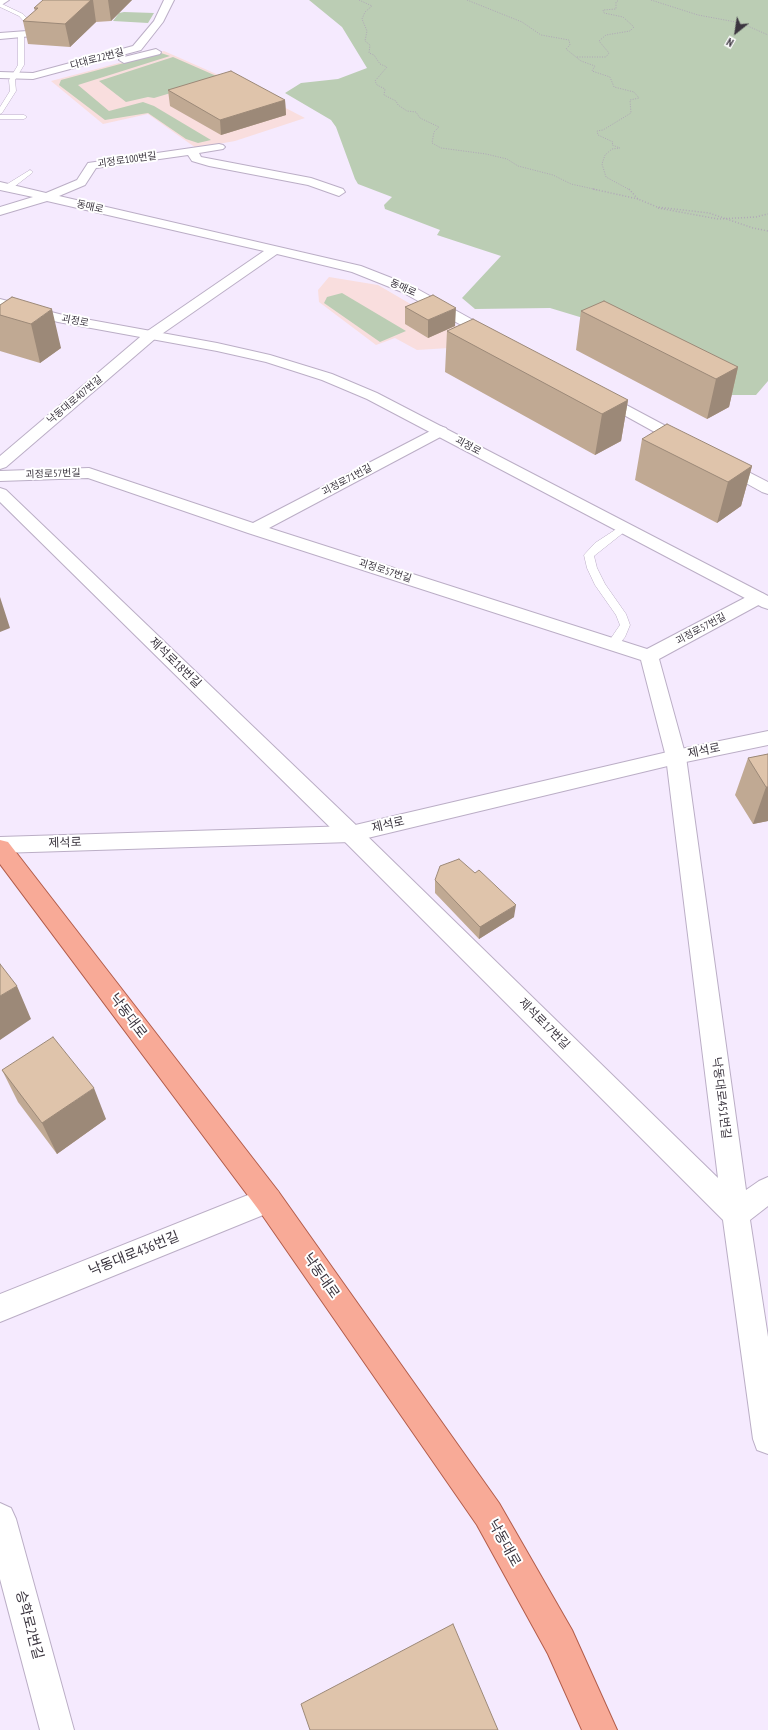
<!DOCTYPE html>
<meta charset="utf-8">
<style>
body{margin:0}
#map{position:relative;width:768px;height:1730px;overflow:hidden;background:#f5eafe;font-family:"PT Sans Narrow",sans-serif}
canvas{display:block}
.north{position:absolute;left:716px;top:12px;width:40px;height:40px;-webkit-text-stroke:3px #fff;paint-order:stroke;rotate:210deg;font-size:11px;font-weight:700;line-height:16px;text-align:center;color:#3b353f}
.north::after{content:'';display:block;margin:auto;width:14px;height:18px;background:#3b353f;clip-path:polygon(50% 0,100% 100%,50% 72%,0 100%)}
</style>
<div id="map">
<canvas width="768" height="1730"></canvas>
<div class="north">N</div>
</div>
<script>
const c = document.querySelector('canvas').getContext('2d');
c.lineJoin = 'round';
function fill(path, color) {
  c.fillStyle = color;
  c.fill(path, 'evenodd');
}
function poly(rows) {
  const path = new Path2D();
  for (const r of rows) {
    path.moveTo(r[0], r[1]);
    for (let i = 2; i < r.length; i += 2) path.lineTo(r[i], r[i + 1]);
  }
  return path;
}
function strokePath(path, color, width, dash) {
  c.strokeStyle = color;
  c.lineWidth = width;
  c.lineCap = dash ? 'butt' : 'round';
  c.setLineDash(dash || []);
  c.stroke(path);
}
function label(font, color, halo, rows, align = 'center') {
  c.font = font + ' "PT Sans Narrow","Noto Sans KR",sans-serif';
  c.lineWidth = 4;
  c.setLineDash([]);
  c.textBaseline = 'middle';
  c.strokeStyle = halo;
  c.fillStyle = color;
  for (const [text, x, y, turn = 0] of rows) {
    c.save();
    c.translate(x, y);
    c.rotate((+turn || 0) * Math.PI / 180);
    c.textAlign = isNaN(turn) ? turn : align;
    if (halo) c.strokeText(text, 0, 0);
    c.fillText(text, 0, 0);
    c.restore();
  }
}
fill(poly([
 [164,51,239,84,305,118,235,141,196,148,148,114,103,124,51,81],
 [329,277,378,285,426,313,433,313,458,327,449,348,417,350,395,338,376,345,319,302,318,290]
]), '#f9dede');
fill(poly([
 [309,0,768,0,768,381,756,395,731,395,593,321,550,308,475,309,462,298,501,256,437,235,440,230,385,209,384,205,392,197,358,184,355,179,336,127,331,120,285,93,301,83,338,79,367,68,342,27],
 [124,12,154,13,148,23,113,21,119,13],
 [161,53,170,56,78,85,109,111,143,102,154,106,211,140,198,143,186,139,148,113,105,120,59,85,61,80],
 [173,57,221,78,154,98,148,97,126,102,99,81],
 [342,293,406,331,380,342,324,303,327,297]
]), '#bbcdb4');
const lane = poly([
 [0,3,23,14,35,27,35,29,31,29,19,16,0,7,0,3],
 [21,32,24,34,24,65,15,80,16,91,2,113,0,114,0,107,10,91,9,80,18,65,18,34,21,32],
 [0,115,24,115,27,117,24,119,0,119,0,115],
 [30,170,33,172,32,173,10,190,4,190,4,186,30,170],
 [624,524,628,525,629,527,628,529,594,556,597,568,605,584,626,614,630,625,625,637,617,647,613,648,607,644,620,625,616,615,595,585,587,568,584,555,595,543,624,524]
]);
const street = poly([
 [58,0,69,0,38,27,33,36,0,39,0,33,27,31,31,24,58,0],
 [164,0,174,0,163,22,141,50,33,79,0,78,0,72,33,73,133,46,154,21,164,0],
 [156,49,161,52,160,54,124,63,119,60,120,58,156,49],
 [219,144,223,145,225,147,223,149,199,153,201,157,311,178,343,189,345,192,339,196,308,185,209,166,192,161,188,155,96,168,85,185,59,196,361,266,412,286,498,334,500,337,498,340,493,341,488,340,402,292,352,272,277,254,156,338,6,467,0,469,0,456,146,332,264,251,47,201,0,215,0,207,33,197,0,190,0,182,46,193,77,180,88,163,219,144],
 [600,391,692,440,694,443,692,446,686,448,680,446,595,399,592,396,595,393,600,391],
 [440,426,446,428,448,431,446,434,269,528,647,649,752,594,758,592,764,594,767,598,764,602,659,659,686,757,746,1190,759,1181,768,1177,768,1206,750,1220,768,1337,768,1454,757,1450,753,1439,723,1220,343,840,0,502,0,488,6,490,359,828,718,1178,666,757,641,660,248,533,88,478,0,481,0,471,89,468,253,523,440,426],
 [723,459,768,482,768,494,762,492,717,467,715,464,717,461,723,459],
 [268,1187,278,1191,281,1200,278,1209,0,1322,0,1294,268,1187],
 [0,1503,11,1508,16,1519,74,1730,40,1730,0,1579,0,1503]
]);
const secondary = poly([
 [0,0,9,0,0,6,0,0],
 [0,299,63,315,217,343,270,355,332,374,377,393,768,596,768,609,762,607,367,399,322,380,266,362,217,351,58,322,0,307,0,299],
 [768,731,768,745,676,764,351,842,0,853,0,837,351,826,676,750,768,731]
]);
const primary = poly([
 [0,840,8,842,278,1191,499,1503,572,1630,617,1730,582,1730,548,1654,477,1525,258,1209,0,864,0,840]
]);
strokePath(lane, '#bbaec6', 1);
strokePath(street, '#bbaec6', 2);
strokePath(secondary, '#bbaec6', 2);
strokePath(primary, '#b35d4b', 2);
strokePath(poly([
 [359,0,372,6,365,12,362,19,367,31,365,41,370,45,369,53,374,55,380,64,387,67,375,81,377,85,385,89,384,95,396,101,398,105,407,111,416,112,420,118,439,127,434,132,432,143,441,148,486,154,507,159,518,166,553,175,571,184,598,190],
 [467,0,522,22,541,35,569,40,570,45,566,49,581,61,595,66,592,71,610,77,614,87,634,92,639,98,630,100,631,113,603,130,597,131,598,135,613,142,612,145,620,148,612,149,605,155,602,164,606,177,630,190],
 [651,0,698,15,741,23,768,35],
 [577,57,606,57,609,53,599,41,606,35,630,31,634,27,623,17,604,13,603,10,616,9,616,2,619,0]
]), '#b0a7b7', 1, [1, 1.5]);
strokePath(poly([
 [593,189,638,199],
 [629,189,638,199,657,207,709,213,753,228,768,231],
 [658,208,718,219,756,217,768,214]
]), '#b0a7b7', 1.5, [1, 2]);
fill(lane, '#fff');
fill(street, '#fff');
fill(secondary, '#fff');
fill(primary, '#f8aa97');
fill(poly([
 [43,0,132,0,111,21,96,22,70,47,28,44,23,21,35,11,34,8],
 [168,90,285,100,286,115,221,135,170,106],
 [12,297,61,348,40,363,0,351,0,305],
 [405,307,455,326,428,338,405,324],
 [581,311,738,367,729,407,707,419,576,350],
 [447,331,628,400,621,441,595,455,445,372],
 [642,439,752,466,741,506,717,523,635,480],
 [768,754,768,821,753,824,735,795,748,758],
 [435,880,514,917,479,939,435,893],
 [2,1070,106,1119,57,1154,18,1102]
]), '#c0a993');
fill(poly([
 [91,0,93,0,96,22,70,47,65,24],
 [108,0,132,0,111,21],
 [285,100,286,115,221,135,220,120],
 [456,308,455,326,428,338,428,320],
 [52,309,61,348,40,363,31,324],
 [738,367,729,407,707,419,716,379],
 [628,400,621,441,595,455,602,414],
 [752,466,741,506,717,523,728,482],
 [0,597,10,628,0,632],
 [766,787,768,787,768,821,753,824],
 [516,905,514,917,479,939,480,927],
 [17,986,31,1019,0,1040,0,996],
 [94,1088,106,1119,57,1154,42,1123]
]), '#9c8978');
const building = poly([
 [43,0,91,0,65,24,23,21,38,8,34,8,43,0],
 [231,71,285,100,220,120,168,90,231,71],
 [433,295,456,308,428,320,405,307,433,295],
 [12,297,52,309,31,324,0,315,0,305,12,297],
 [604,301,738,367,716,379,581,311,604,301],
 [473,319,628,400,602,414,447,331,473,319],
 [667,424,752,466,728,482,642,439,667,424],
 [768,754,768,787,766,787,748,758,768,754],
 [459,859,475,873,479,870,516,905,480,927,435,880,440,866,459,859],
 [0,964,17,986,0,996,0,964],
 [53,1037,94,1088,42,1123,2,1070,53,1037],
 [453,1624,498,1730,310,1730,301,1704,453,1624]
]);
fill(building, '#dfc4ab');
strokePath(building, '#9c8978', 1);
label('10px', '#3b353f', '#fff', [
 ["다대로22번길",97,59,-15],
 ["괴정로100번길",127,160,-8],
 ["동매로",90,207,13],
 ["동매로",403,288,24],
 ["괴정로",75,321,11],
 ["낙동대로407번길",75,400,-40],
 ["괴정로",468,446,28],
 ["괴정로57번길",53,474,-2],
 ["괴정로71번길",347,480,-28],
 ["괴정로57번길",385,571,18],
 ["괴정로57번길",701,629,-28]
]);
label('12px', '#3b353f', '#fff', [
 ["제석로18번길",175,663,44],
 ["제석로",704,751,-11],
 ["제석로",388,825,-13],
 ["제석로",65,843,-2],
 ["제석로17번길",544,1024,45],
 ["낙동대로451번길",721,1098,83]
]);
label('14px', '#3b353f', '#fff', [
 ["낙동대로",128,1016,53],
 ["낙동대로436번길",134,1254,-22],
 ["낙동대로",321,1276,55],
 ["낙동대로",504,1543,61],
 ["승학로2번길",29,1625,75]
]);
</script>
